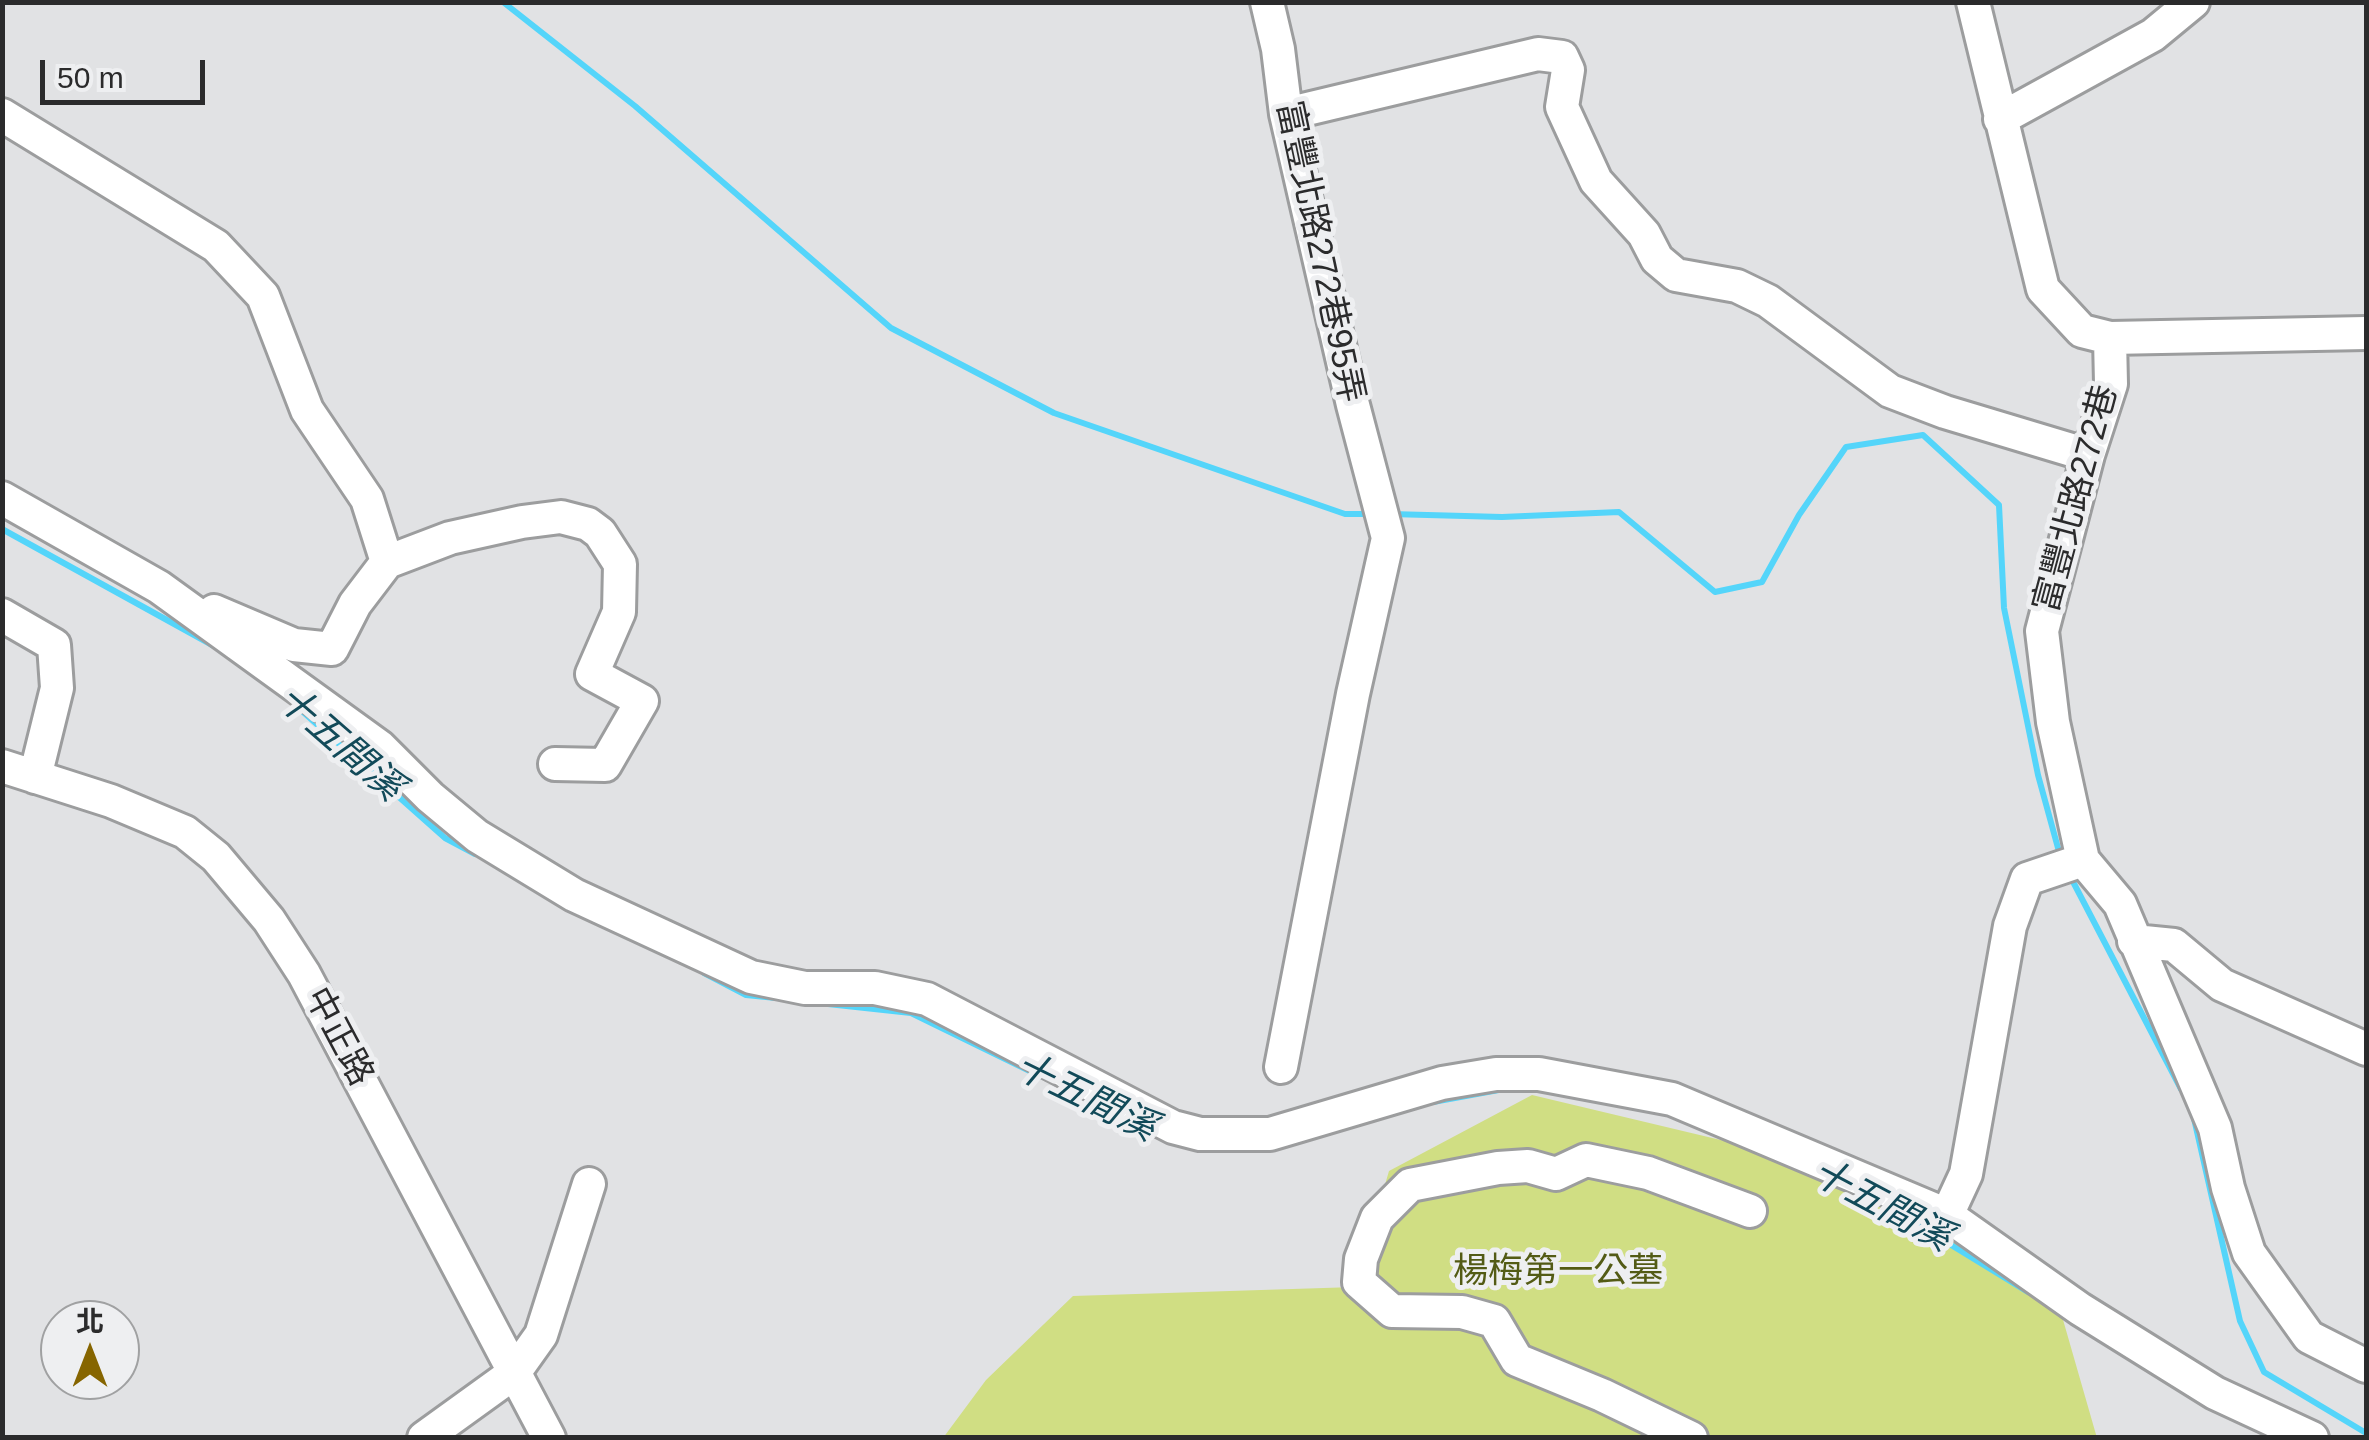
<!DOCTYPE html>
<meta charset="utf-8">
<style>
body{margin:0}
#map{position:relative;width:2369px;height:1440px;overflow:hidden;background:#e1e2e4;font-family:Helvetica,"Noto Sans TC",sans-serif}
canvas{display:block}
.frame{position:absolute;inset:0;border:5px solid #2b2b2c;pointer-events:none}
.north{position:absolute;left:40px;top:1300px;width:100px;height:100px;box-sizing:border-box;background:#eeeff1;border:2px solid #a0a1a2;border-radius:50%;rotate:0deg;font-size:28px;font-weight:700;line-height:40px;text-align:center;color:#2b2b2c}
.north::after{content:'';display:block;margin:auto;width:35px;height:45px;background:#866500;clip-path:polygon(50% 0,100% 100%,50% 72%,0 100%)}
.scale{position:absolute;left:40px;top:60px;width:165px;height:45px;box-sizing:border-box;border:5px solid #2b2b2c;border-top:0;padding-left:12px;font-size:30px;line-height:35px;white-space:nowrap;color:#2b2b2c;-webkit-text-stroke:8px #eeeff1;paint-order:stroke}
</style>
<div id="map">
<canvas width="2369" height="1440"></canvas>
<div class="frame"></div>
<div class="north">北</div>
<div class="scale">50 m</div>
</div>
<script>
const c = document.querySelector('canvas').getContext('2d');
c.lineJoin = 'round';
function fill(path, color) {
  c.fillStyle = color;
  c.fill(path, 'evenodd');
}
function poly(rows) {
  const path = new Path2D();
  for (const r of rows) {
    path.moveTo(r[0], r[1]);
    for (let i = 2; i < r.length; i += 2) path.lineTo(r[i], r[i + 1]);
  }
  return path;
}
function strokePath(path, color, width, dash) {
  c.strokeStyle = color;
  c.lineWidth = width;
  c.lineCap = dash ? 'butt' : 'round';
  c.setLineDash(dash || []);
  c.stroke(path);
}
function label(font, color, halo, rows, align = 'center') {
  c.font = font + ' Helvetica,"Noto Sans TC",sans-serif';
  c.lineWidth = 10;
  c.setLineDash([]);
  c.textBaseline = 'middle';
  c.strokeStyle = halo;
  c.fillStyle = color;
  for (const [text, x, y, turn = 0] of rows) {
    c.save();
    c.translate(x, y);
    c.rotate((+turn || 0) * Math.PI / 180);
    c.textAlign = isNaN(turn) ? turn : align;
    if (halo) c.strokeText(text, 0, 0);
    c.fillText(text, 0, 0);
    c.restore();
  }
}
fill(poly([
 [1532,1095,1750,1147,2049,1271,2097,1438,943,1438,986,1380,1073,1296,1355,1287,1389,1171]
]), '#d0de83');
strokePath(poly([
 [503,2,635,106,891,328,1054,413,1345,514,1373,514],
 [1390,514,1502,517,1619,512,1715,592,1762,582,1799,515,1846,447,1923,435,1999,505,2004,608,2038,775,2061,859],
 [2,529,214,646],
 [293,703,445,838,475,854],
 [2069,874,2181,1089],
 [704,973,746,995,776,998],
 [828,1004,911,1013,1040,1076],
 [1433,1102,1504,1089],
 [2193,1114,2240,1321,2264,1372,2366,1433],
 [1889,1207,2028,1292]
]), '#54d5fa', 6);
const minor = poly([
 [1267,2,1278,49,1286,114,1353,405,1388,538,1353,694,1281,1067],
 [1973,2,2043,289,2082,331,2110,338,2111,384,2088,455,2042,631,2053,722,2083,860,2120,904,2215,1128,2228,1188,2249,1253,2309,1337,2366,1366],
 [1286,114,1538,54,1562,57,1568,70,1562,107,1596,181,1644,234,1657,259,1676,275,1737,286,1768,301,1890,391,1945,412,2088,455],
 [2,115,216,246,263,296,307,410,367,499,387,562],
 [2000,119,2153,35,2193,2],
 [2110,338,2366,333],
 [2,498,159,587,380,747,430,797,477,836,574,895,751,977,805,988,875,988,927,999,1173,1127,1200,1134,1270,1134,1442,1083,1496,1074,1539,1074,1672,1099,1947,1215,2080,1309,2215,1393,2312,1438],
 [214,611,294,645,332,649,355,604,387,562,450,538,522,522,561,517,588,524,600,533,620,564,619,612,592,674,642,701,605,765,555,764],
 [2,615,54,645,57,688,35,777],
 [2,766,111,801,185,832,216,857,269,920,304,974,549,1438],
 [2134,941,2174,945,2222,985,2366,1049],
 [1947,1215,1966,1174,2010,926,2027,879,2083,860],
 [424,1438,514,1373,541,1335,589,1184],
 [1691,1438,1602,1395,1517,1360,1494,1321,1462,1312,1392,1311,1359,1282,1361,1259,1377,1218,1410,1185,1498,1168,1528,1166,1556,1174,1586,1160,1648,1173,1750,1211]
]);
strokePath(minor, '#9c9d9e', 38);
strokePath(minor, '#fff', 32);
label('35px', '#2b2b2c', '#eeeff1', [
 ["富豐北路272巷95弄",1319,252,78],
 ["富豐北路272巷",2077,499,-75],
 ["中正路",338,1037,62]
]);
label('35px', '#535b15', '#eeeff1', [
 ["楊梅第一公墓",1558,1272]
]);
label('italic 38px', '#124a59', '#eeeff1', [
 ["十五間溪",339,744,41],
 ["十五間溪",1085,1098,26],
 ["十五間溪",1881,1206,28]
]);
</script>
